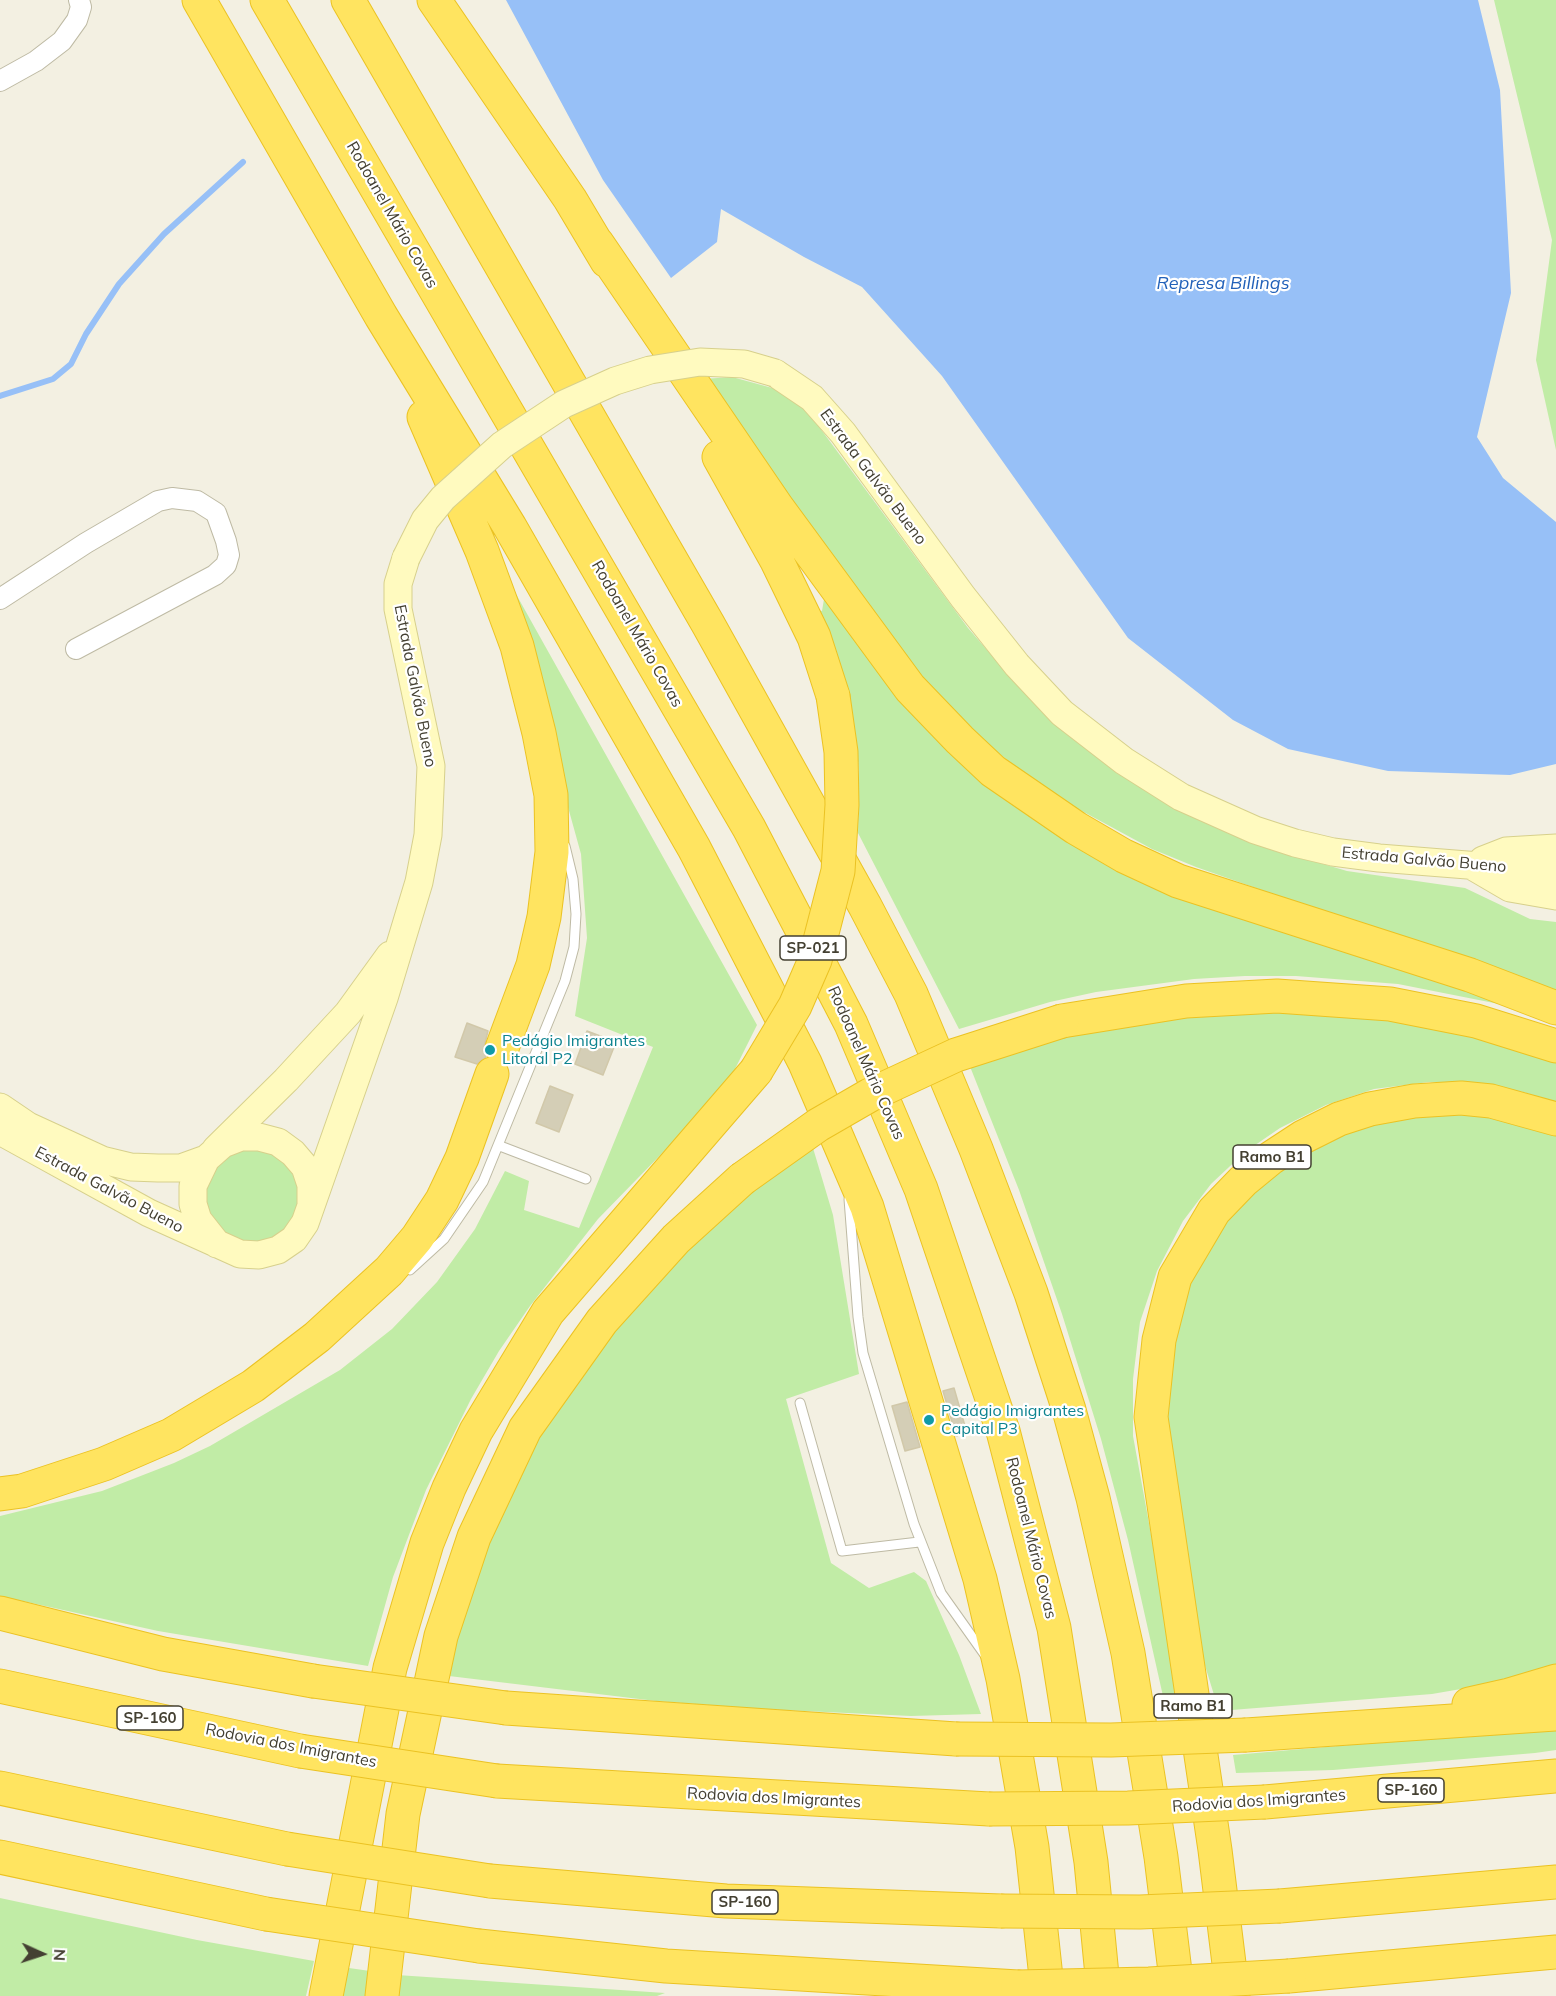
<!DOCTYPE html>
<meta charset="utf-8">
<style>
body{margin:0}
#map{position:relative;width:1556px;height:1996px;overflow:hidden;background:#f3f0e2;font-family:Mulish,sans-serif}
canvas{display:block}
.north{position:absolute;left:12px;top:1924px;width:60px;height:60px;-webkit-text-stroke:4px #fff;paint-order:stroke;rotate:93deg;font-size:16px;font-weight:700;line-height:24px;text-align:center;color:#444032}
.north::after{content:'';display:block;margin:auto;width:21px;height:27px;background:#444032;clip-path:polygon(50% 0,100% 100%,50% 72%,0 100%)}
</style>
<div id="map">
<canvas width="1556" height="1996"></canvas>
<div class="north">N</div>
</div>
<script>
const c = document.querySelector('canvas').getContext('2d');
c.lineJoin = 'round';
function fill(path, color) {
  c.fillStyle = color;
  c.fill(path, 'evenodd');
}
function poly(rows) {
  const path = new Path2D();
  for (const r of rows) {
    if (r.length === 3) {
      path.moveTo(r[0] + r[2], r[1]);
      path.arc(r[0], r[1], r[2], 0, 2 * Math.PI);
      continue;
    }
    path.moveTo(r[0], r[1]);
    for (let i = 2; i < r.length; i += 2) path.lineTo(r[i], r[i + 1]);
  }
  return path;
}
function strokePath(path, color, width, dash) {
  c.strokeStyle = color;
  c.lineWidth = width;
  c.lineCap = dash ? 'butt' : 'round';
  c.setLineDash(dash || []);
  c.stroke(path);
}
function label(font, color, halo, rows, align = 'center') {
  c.font = font + ' Mulish,sans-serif';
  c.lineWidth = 4.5;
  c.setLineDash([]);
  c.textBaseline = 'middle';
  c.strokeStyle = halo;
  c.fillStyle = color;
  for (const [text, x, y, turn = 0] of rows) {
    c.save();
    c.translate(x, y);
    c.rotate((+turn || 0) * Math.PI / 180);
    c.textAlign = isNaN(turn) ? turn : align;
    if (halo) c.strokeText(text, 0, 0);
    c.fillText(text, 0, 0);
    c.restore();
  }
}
fill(poly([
 [1494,0,1556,0,1556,450,1536,360,1552,240],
 [732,377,776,389,803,408,814,420,968,628,1019,687,1046,714,1262,846,1347,871,1465,888,1530,919,1556,922,1556,1000,1407,941,1196,867,1152,849,1069,804,1029,777,992,748,927,686,703,379],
 [502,569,757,1025,734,1071,675,1140,598,1219,530,1306,499,1351,471,1399,426,1490,393,1577,368,1666,158,1631,0,1596,0,1516,102,1491,174,1463,210,1446,340,1370,392,1329,437,1282,475,1229,505,1171,529,1181,524,1210,579,1228,653,1047,575,1016,587,938,581,854],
 [824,599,1002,791,1499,1004,1398,984,1296,976,1245,976,1194,979,1096,992,1050,1002,959,1029,858,833,859,771,856,740,813,610,822,611],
 [1366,1010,1556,1056,1556,1102,1523,1092,1478,1084,1429,1082,1374,1089,1326,1105,1280,1128,1245,1152,1211,1184,1183,1221,1157,1271,1140,1322,1133,1379,1133,1436,1184,1714,1167,1714,1128,1540,1101,1439,1062,1314,1019,1190,969,1064,1044,1039,1164,1012],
 [1441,1107,1556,1129,1556,1664,1541,1671,1490,1684,1432,1694,1219,1711,1198,1643,1158,1393,1201,1238,1293,1147],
 [813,1148,833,1215,859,1374,786,1399,831,1563,869,1588,914,1572,926,1581,959,1655,981,1714,911,1716,761,1709,656,1701,449,1676,454,1639,486,1542,536,1436,573,1383,649,1287,751,1189],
 [252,1196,46],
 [1556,1727,1556,1750,1535,1753,1333,1770,1236,1773,1233,1755],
 [0,1898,197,1940,314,1961,306,1996,0,1996],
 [342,1967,370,1971,367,1996,339,1996],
 [397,1975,665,1993,657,1996,395,1996]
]), '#c1eca6');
fill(poly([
 [506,0,1478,0,1500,90,1511,293,1477,437,1503,478,1556,522,1556,764,1510,775,1388,771,1288,749,1233,720,1128,638,942,376,862,287,804,257,721,209,717,242,671,278,603,180]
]), '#97c0f7');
strokePath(poly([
 [0,396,53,379,71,364,86,334,119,284,164,234,243,162]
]), '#97c0f7', 6);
const building = poly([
 [467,1023,488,1031,483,1051,486,1057,477,1064,455,1057,467,1023],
 [587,1031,616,1042,603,1075,575,1064,587,1031],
 [550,1086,573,1095,559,1132,536,1123,550,1086],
 [954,1388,967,1433,956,1436,943,1391,954,1388],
 [907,1402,920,1447,905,1451,892,1406,907,1402]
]);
fill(building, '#d4ceb6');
strokePath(building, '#d1c8a9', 1.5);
const service = poly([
 [500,1146,586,1179],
 [849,1199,858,1317,863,1353,914,1524,941,1593,985,1655],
 [410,1270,444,1239,483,1182,565,981,574,947,576,914,573,879,565,846],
 [800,1403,842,1551,919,1542]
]);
const minor = poly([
 [0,81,36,61,62,41,77,20,81,7,79,0],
 [0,599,86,543,158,501,172,498,197,501,216,513,226,541,229,555,226,565,215,575,76,649]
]);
const secondary = poly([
 [775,373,812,398,843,433,963,597,1017,665,1062,713,1124,761,1181,797,1255,830,1295,843,1333,852,1379,858,1556,872],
 [1483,860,1506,851,1556,848],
 [1474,867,1510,888,1556,896],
 [0,1107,28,1126,102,1160,131,1167,158,1168,181,1168,206,1159],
 [0,1131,149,1213,240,1254,259,1255,278,1250,294,1239,305,1223,384,998,419,882,428,835,431,766,398,609,398,584,406,558],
 [216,1149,286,1080,348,1013,390,955],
 [217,1244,198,1220,193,1204,193,1186,206,1159,223,1144,241,1137,259,1137,278,1142,293,1153,305,1167,311,1185,311,1203]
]);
const motorway = poly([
 [199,0,381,316,510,527,694,848,805,1063,867,1207,980,1579,1003,1679,1032,1847,1048,1996],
 [267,0,749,828,851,1024,921,1189,1003,1431,1054,1628,1091,1862,1104,1996],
 [348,0,708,624,865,906,911,994,976,1149,1031,1293,1069,1410,1093,1498,1128,1653,1161,1857,1178,1996],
 [434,0,570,199,607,261],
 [597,243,777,507,910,688,960,740,993,771,1076,828,1124,856,1178,881,1470,975,1556,1008],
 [424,417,482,551,517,646,539,733,551,795,552,852,544,917,533,965,502,1048],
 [719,457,777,561,814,637,833,696],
 [1062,1021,1186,1001,1277,996,1390,1004,1476,1021,1556,1046],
 [0,1494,22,1491,104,1464,171,1435,253,1386,317,1337,389,1271,417,1238,442,1200,462,1158,492,1074],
 [0,1613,163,1654,313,1681],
 [0,1686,300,1751],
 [1469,1704,1509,1695,1556,1681],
 [506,1708,956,1739],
 [1246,1735,1556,1714],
 [497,1781,989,1809],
 [0,1788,287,1849],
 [1265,1802,1556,1776],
 [0,1857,266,1914],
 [490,1881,726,1901,1001,1911],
 [1280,1906,1556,1882],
 [479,1946,666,1966,1018,1987],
 [1289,1976,1556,1952],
 [326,1996,390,1668,427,1543,449,1488,476,1431,548,1312,756,1071],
 [382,1996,403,1814,441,1636,474,1537,525,1429,602,1321,676,1239,742,1179],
 [1233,1996,1215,1850,1151,1417,1159,1340,1175,1277,1214,1211,1243,1181,1271,1158,1303,1137,1339,1119,1370,1109,1414,1101,1461,1098,1491,1101,1556,1119]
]);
strokePath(service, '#bebaa4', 11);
strokePath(minor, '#bebaa4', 22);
strokePath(secondary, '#d7d08c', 29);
strokePath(motorway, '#ebc223', 35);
strokePath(service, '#fff', 9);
strokePath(minor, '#fff', 20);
strokePath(secondary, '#fffabf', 27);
strokePath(motorway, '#ffe460', 33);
const secondaryBridge = poly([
 [406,558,425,520,443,498,502,445,564,404,615,381,650,370,700,362,744,364,775,373]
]);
const motorwayBridge = poly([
 [756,1071,795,1006,815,960,838,871,842,805,841,752,833,696],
 [742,1179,818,1125,870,1095,956,1055,1062,1021],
 [313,1681,506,1708],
 [956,1739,1111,1740,1246,1735],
 [300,1751,497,1781],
 [989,1809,1128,1808,1265,1802],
 [287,1849,490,1881],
 [1001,1911,1140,1912,1280,1906],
 [266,1914,479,1946],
 [1018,1987,1149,1984,1289,1976]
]);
strokePath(secondaryBridge, '#d7d08c', 29, []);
strokePath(motorwayBridge, '#ebc223', 35, []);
strokePath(secondaryBridge, '#fffabf', 27);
strokePath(motorwayBridge, '#ffe460', 33);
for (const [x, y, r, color] of [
 [490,1050,6,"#0f9aa8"],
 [929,1420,6,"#0f9aa8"]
]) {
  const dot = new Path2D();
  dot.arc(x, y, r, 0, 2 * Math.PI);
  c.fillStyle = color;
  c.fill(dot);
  strokePath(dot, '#fff', 2);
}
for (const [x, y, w] of [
 [813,948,66],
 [1272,1157,78],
 [1193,1706,78],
 [150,1718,66],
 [1411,1790,66],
 [745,1902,66]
]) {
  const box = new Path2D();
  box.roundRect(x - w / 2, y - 12, w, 24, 4.5);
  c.fillStyle = '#fff';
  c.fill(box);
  strokePath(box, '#444032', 1.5);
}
label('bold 15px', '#444032', null, [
 ["SP-021",813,948],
 ["Ramo B1",1272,1157],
 ["Ramo B1",1193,1706],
 ["SP-160",150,1718],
 ["SP-160",1411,1790],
 ["SP-160",745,1902]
]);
label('16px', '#444032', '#fff', [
 ["Rodoanel Mário Covas",392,215,60],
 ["Estrada Galvão Bueno",873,477,53],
 ["Rodoanel Mário Covas",637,634,60],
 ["Estrada Galvão Bueno",415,686,79],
 ["Estrada Galvão Bueno",1424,860,5],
 ["Rodoanel Mário Covas",866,1063,66],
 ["Estrada Galvão Bueno",109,1190,28],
 ["Rodoanel Mário Covas",1031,1538,76],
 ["Rodovia dos Imigrantes",291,1746,11],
 ["Rodovia dos Imigrantes",774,1798,3],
 ["Rodovia dos Imigrantes",1259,1801,-4]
]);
label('16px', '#0d838f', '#fff', [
 ["Pedágio Imigrantes",502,1041],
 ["Litoral P2",502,1059],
 ["Pedágio Imigrantes",941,1411],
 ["Capital P3",941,1429]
], 'left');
label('italic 18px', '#2261b9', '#fff', [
 ["Represa Billings",1223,284]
]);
</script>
